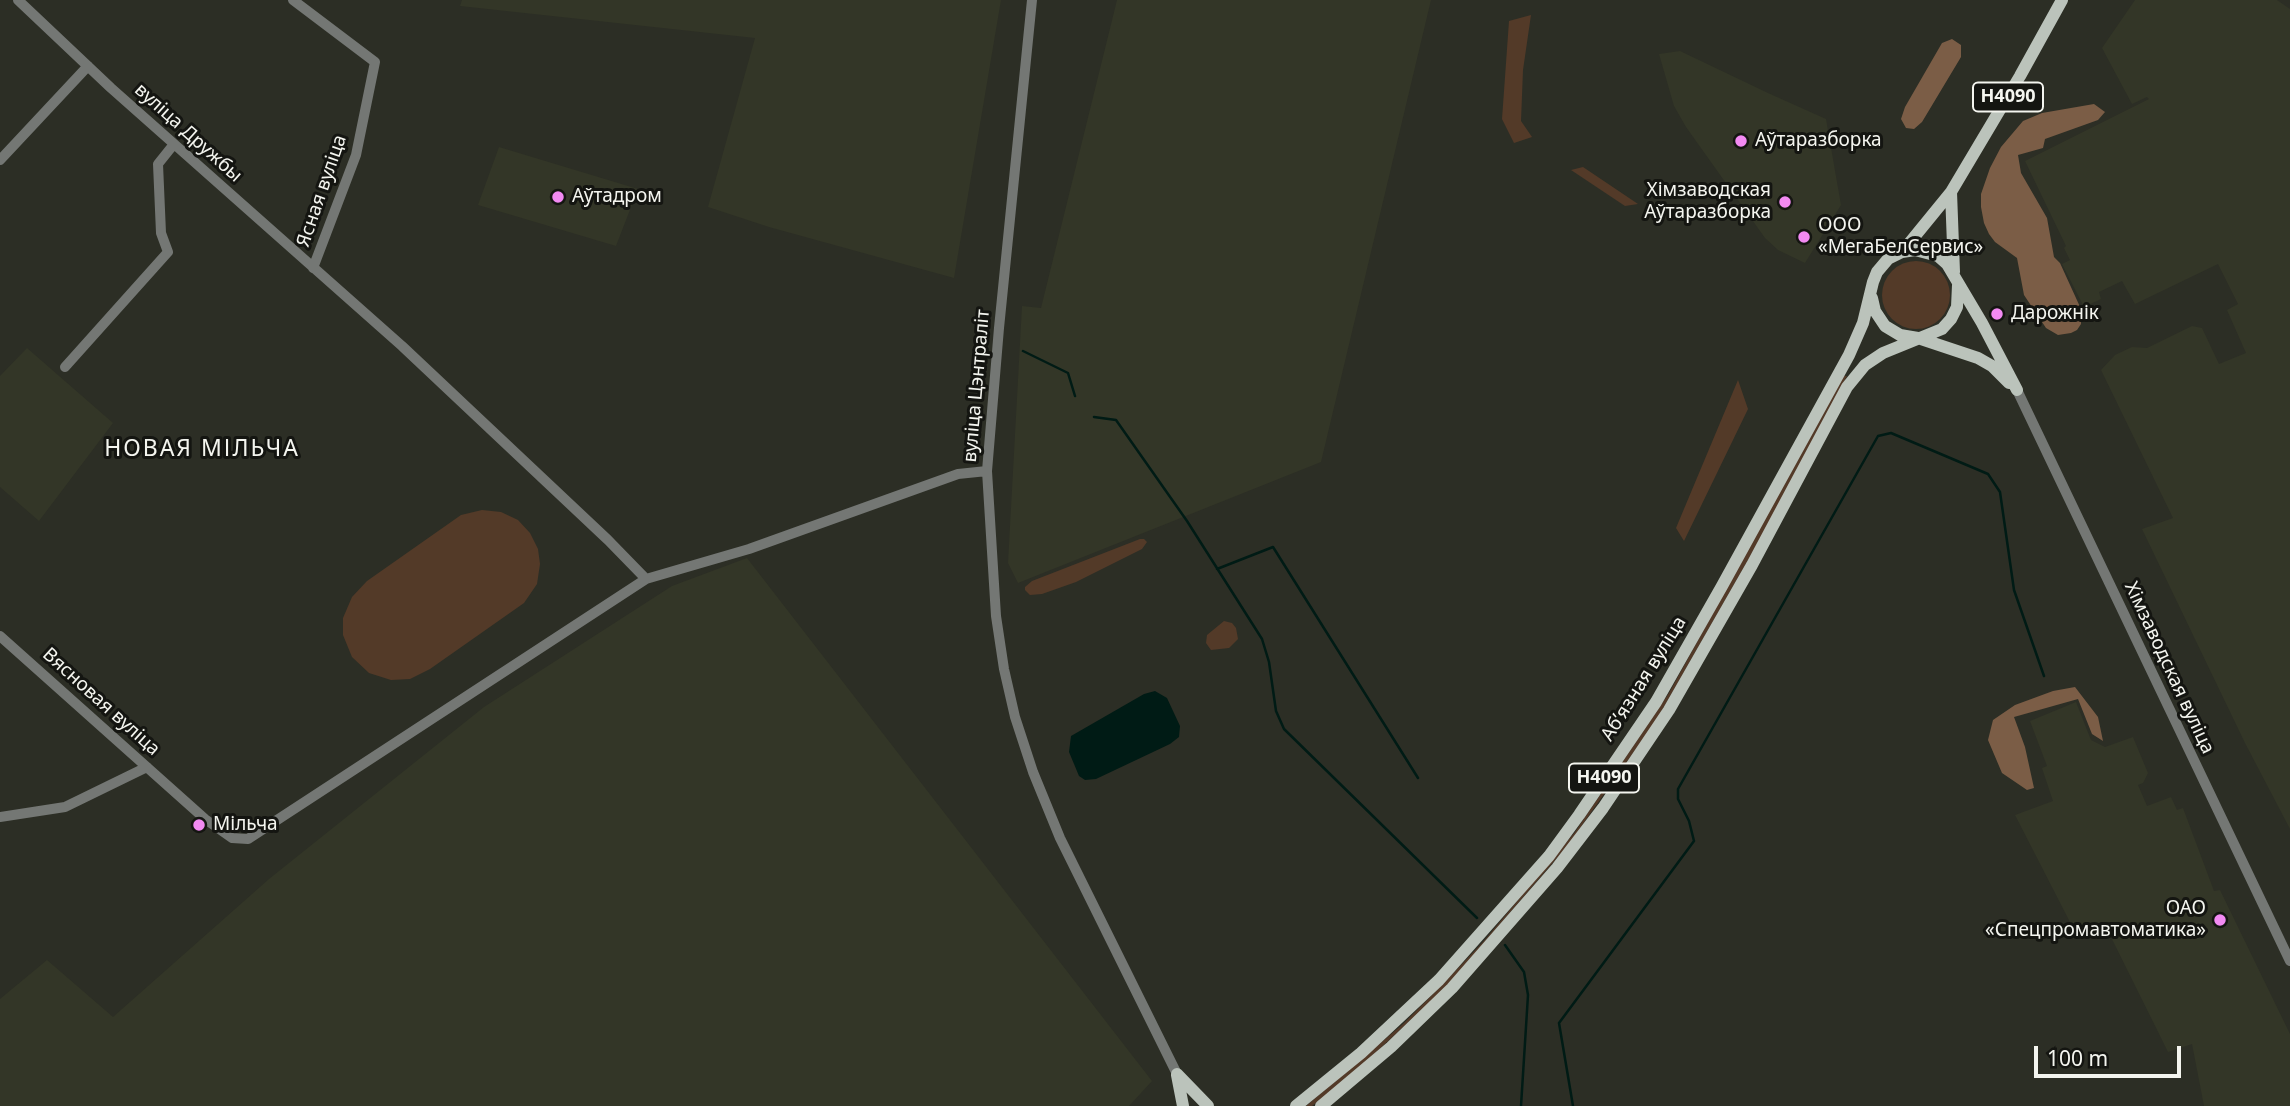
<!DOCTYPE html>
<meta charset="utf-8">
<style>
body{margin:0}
#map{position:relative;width:2290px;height:1106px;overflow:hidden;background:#2c2e25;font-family:"Noto Sans",sans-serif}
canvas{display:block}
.scale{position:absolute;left:2034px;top:1046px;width:147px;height:32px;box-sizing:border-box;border:4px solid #f4f5ef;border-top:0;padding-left:9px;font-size:21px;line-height:24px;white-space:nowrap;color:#f4f5ef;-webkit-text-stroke:5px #141511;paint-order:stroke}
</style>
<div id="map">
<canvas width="2290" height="1106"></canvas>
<div class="scale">100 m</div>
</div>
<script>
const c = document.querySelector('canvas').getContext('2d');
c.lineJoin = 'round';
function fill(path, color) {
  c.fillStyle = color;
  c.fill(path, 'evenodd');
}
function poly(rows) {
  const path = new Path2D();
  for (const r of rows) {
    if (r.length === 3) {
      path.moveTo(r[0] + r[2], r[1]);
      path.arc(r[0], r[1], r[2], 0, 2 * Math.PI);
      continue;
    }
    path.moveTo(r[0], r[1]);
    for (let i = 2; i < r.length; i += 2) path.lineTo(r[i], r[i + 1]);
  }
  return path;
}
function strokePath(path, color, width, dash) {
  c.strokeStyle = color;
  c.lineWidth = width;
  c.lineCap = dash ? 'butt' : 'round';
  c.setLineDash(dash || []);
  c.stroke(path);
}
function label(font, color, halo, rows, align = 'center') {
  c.font = font + ' "Noto Sans",sans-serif';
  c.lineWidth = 6;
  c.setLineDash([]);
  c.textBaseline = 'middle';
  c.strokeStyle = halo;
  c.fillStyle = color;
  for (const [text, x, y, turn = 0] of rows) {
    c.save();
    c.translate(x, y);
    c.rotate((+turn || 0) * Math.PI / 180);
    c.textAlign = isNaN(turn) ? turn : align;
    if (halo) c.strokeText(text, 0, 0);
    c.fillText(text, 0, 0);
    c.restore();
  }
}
fill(poly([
 [462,0,1001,0,954,278,769,227,708,207,755,38,460,6],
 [1117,0,1431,0,1321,462,1018,583,1008,563,1022,306,1041,308],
 [2135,0,2277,0,2290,9,2290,829,2245,743,2142,529,2173,518,2101,370,2115,355,2132,347,2147,348,2192,326,2202,328,2219,364,2246,353,2227,310,2238,304,2218,264,2135,304,2122,281,2099,292,2101,299,2084,307,2062,264,2070,260,2064,248,2066,246,2025,161,2149,99,2147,97,2132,104,2102,48],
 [1680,51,1768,93,1826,119,1841,205,1805,263,1778,250,1765,238,1686,127,1674,106,1659,54],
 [499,147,638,189,616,246,478,205],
 [27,348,113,423,39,521,0,487,0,376],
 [747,558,1152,1081,1129,1106,0,1106,0,999,47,960,113,1017,269,879,484,707,672,586],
 [2076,702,2091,740,2105,747,2133,737,2148,773,2143,783,2138,785,2147,806,2171,797,2177,810,2183,808,2214,891,2220,890,2290,1034,2290,1106,2204,1106,2192,1044,2168,1052,2104,923,2074,930,2015,815,2053,801,2042,768,2047,766,2030,721]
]), '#333627');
fill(poly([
 [1531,15,1523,70,1521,121,1532,137,1514,143,1502,119,1509,21],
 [1583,167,1638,204,1625,206,1571,170],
 [1916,295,34],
 [1843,376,1847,376,1764,532,1657,719,1568,845,1444,989,1359,1068,1312,1106,1306,1106,1403,1024,1438,989,1483,942,1575,832,1669,693],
 [1738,380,1748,409,1684,541,1676,528],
 [482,510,501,512,518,520,530,533,538,549,540,564,537,584,524,603,430,669,410,679,391,680,369,673,352,657,343,635,343,618,352,597,367,581,461,515],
 [1140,539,1144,539,1147,542,1142,549,1076,582,1042,594,1030,595,1025,590,1025,587,1032,581],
 [1224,621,1232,623,1236,628,1238,639,1229,648,1211,650,1206,643,1207,635]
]), '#533a28');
fill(poly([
 [1952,39,1961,45,1961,57,1922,122,1914,129,1906,128,1901,119,1905,107,1942,43],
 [2094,104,2105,112,2098,120,2045,139,2043,148,2018,155,2021,173,2047,218,2054,257,2060,263,2081,309,2081,324,2077,330,2071,333,2058,335,2046,328,2024,295,2017,258,1995,242,1989,234,1984,223,1981,207,1981,194,1990,168,2001,147,2023,121,2042,113],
 [2075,687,2098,717,2103,741,2092,734,2078,699,2014,717,2025,747,2034,788,2027,790,2002,773,1988,740,1993,720,2015,705,2053,691]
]), '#7b5d46');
fill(poly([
 [1155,691,1167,698,1180,726,1179,737,1170,744,1096,779,1085,780,1079,776,1069,752,1071,736,1144,694]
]), '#001b15');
strokePath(poly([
 [1023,351,1068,373,1075,396],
 [1094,417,1116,420,1187,521,1262,639,1269,662,1276,711,1284,729,1477,918],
 [1217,569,1273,547,1418,778],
 [1505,945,1524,972,1528,995,1521,1106],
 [1573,1106,1559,1023,1694,841,1689,821,1678,799,1678,789,1878,436,1891,433,1988,474,2000,492,2014,590,2044,676]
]), '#001b15', 2.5);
strokePath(poly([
 [18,0,111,88,402,346,608,540,646,579],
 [293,0,375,62,356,155,313,268],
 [1032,0,999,328,987,471,996,616,1004,669,1015,717,1033,772,1060,838,1177,1074],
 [0,160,88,66],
 [65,367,168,252,161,233,158,164,174,144],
 [2017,390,2290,961],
 [0,636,205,819,232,838,248,839,646,579,749,549,958,474,987,471],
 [0,817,65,807,147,767]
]), '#747774', 10);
strokePath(poly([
 [1951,192,1954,272],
 [1902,252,1951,192,2020,76,2062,0],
 [1872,298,1875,311,1885,326,1900,335,1918,338,1978,358,1992,366,2009,383],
 [1177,1074,1208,1106],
 [1177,1075,1183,1106],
 [1296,1106,1361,1053,1439,980,1549,856,1579,815,1656,702,1722,586,1849,355,1863,323,1873,282,1877,272,1888,259,1902,252,1915,250,1938,256,1947,264,1982,323,2017,390],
 [1321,1106,1391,1047,1452,988,1557,868,1603,808,1669,710,1752,565,1847,387,1865,365,1883,353,1942,329,1951,319,1957,307,1958,285]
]), '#bbc3bb', 12);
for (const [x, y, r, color] of [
 [1741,141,7,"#f38af2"],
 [558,197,7,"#f38af2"],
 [1785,202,7,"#f38af2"],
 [1804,237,7,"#f38af2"],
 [1997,314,7,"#f38af2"],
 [199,825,7,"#f38af2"],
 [2220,920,7,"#f38af2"]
]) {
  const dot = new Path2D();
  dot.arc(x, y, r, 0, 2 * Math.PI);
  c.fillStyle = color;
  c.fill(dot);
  strokePath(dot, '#141511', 2.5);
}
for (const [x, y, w] of [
 [2008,97,70],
 [1604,778,70]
]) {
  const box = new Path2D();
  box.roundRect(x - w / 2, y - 14.5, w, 29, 5);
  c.fillStyle = '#141511';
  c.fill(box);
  strokePath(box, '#f4f5ef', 2);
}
label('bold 18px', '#f4f5ef', null, [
 ["Н4090",2008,97],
 ["Н4090",1604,778]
]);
label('19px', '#f4f5ef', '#141511', [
 ["вуліца Дружбы",188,133,42],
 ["Ясная вуліца",322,191,-71],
 ["вуліца Цэнтраліт",977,386,-85],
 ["Хімзаводская вуліца",2169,668,65],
 ["Абʼязная вуліца",1644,679,-58],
 ["Вясновая вуліца",101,702,42]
]);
label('19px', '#f4f5ef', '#141511', [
 ["Аўтаразборка",1755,141],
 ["Хімзаводская",1771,191,"right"],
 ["Аўтаразборка",1771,213,"right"],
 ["Аўтадром",572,197],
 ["ООО",1818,226],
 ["«МегаБелСервис»",1818,248],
 ["Дарожнік",2011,314],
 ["Мільча",213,825],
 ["ОАО",2206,909,"right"],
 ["«Спецпромавтоматика»",2206,931,"right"]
], 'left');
c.letterSpacing = '2px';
label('23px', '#f4f5ef', '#141511', [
 ["НОВАЯ МІЛЬЧА",202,449]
]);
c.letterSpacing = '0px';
</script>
